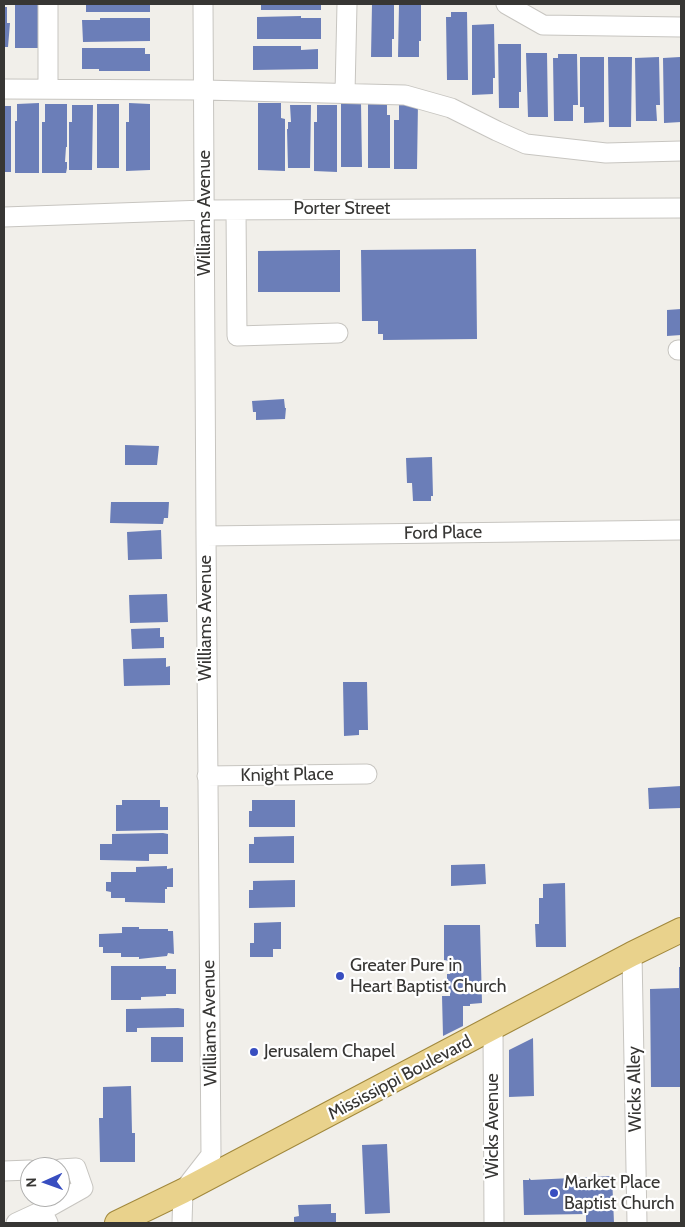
<!DOCTYPE html>
<style>
body{margin:0}
#map{position:relative;width:685px;height:1227px;overflow:hidden;background:#f1efea;font-family:Cabin,sans-serif}
canvas{display:block}
.frame{position:absolute;inset:0;border:5px solid #373634;pointer-events:none}
.north{position:absolute;left:20px;top:1157px;width:50px;height:50px;box-sizing:border-box;background:#fff;border:1px solid #afafae;border-radius:50%;rotate:268deg;font-size:14px;font-weight:700;line-height:20px;text-align:center;color:#373634}
.north::after{content:'';display:block;margin:auto;width:18px;height:22px;background:#384ec0;clip-path:polygon(50% 0,100% 100%,50% 72%,0 100%)}
</style>
<div id="map">
<canvas width="685" height="1227"></canvas>
<div class="frame"></div>
<div class="north">N</div>
</div>
<script>
const c = document.querySelector('canvas').getContext('2d');
c.lineJoin = 'round';
function fill(path, color) {
  c.fillStyle = color;
  c.fill(path, 'evenodd');
}
function poly(rows) {
  const path = new Path2D();
  for (const r of rows) {
    path.moveTo(r[0], r[1]);
    for (let i = 2; i < r.length; i += 2) path.lineTo(r[i], r[i + 1]);
  }
  return path;
}
function strokePath(path, color, width, dash) {
  c.strokeStyle = color;
  c.lineWidth = width;
  c.lineCap = dash ? 'butt' : 'round';
  c.setLineDash(dash || []);
  c.stroke(path);
}
function label(font, color, halo, rows, align = 'center') {
  c.font = font + ' Cabin,sans-serif';
  c.lineWidth = 4.5;
  c.setLineDash([]);
  c.textBaseline = 'middle';
  c.strokeStyle = halo;
  c.fillStyle = color;
  for (const [text, x, y, turn = 0] of rows) {
    c.save();
    c.translate(x, y);
    c.rotate((+turn || 0) * Math.PI / 180);
    c.textAlign = isNaN(turn) ? turn : align;
    if (halo) c.strokeText(text, 0, 0);
    c.fillText(text, 0, 0);
    c.restore();
  }
}
fill(poly([
 [15,4,39,4,39,48,15,48],
 [86,4,150,4,150,12,86,12],
 [261,4,321,4,321,10,261,10],
 [372,4,394,4,394,39,392,39,392,57,371,57],
 [399,4,421,4,421,41,419,41,419,57,398,57],
 [4,7,7,7,7,23,10,23,8,47,4,47],
 [451,12,467,12,468,80,447,80,446,17,451,17],
 [301,16,301,18,321,18,321,39,257,39,257,17],
 [100,18,150,18,150,41,83,42,82,20,100,20],
 [494,24,495,78,493,78,493,94,472,95,472,25],
 [498,44,521,44,521,92,519,92,519,108,499,108],
 [253,46,301,46,301,50,318,49,318,69,253,70],
 [82,48,145,48,145,54,150,54,150,71,99,71,99,69,82,69],
 [526,53,547,53,548,117,528,117],
 [558,54,577,54,578,105,573,105,573,121,554,121,553,58,558,58],
 [580,57,604,57,604,122,584,123,584,107,580,107],
 [608,57,632,57,631,127,609,127],
 [659,57,660,105,656,105,657,121,636,121,635,58],
 [680,57,681,58,681,122,664,123,663,58],
 [368,100,387,100,387,115,390,115,390,168,368,168],
 [399,102,418,102,417,169,394,169,394,120,399,120],
 [39,103,39,173,15,173,15,121,17,121,17,104],
 [129,103,150,104,150,170,126,171,126,122,129,122],
 [258,103,281,103,281,118,285,119,285,171,258,170],
 [341,103,361,103,362,167,341,167],
 [45,104,67,104,67,147,66,147,65,162,67,162,67,168,66,173,42,173,42,122,45,122],
 [97,104,119,104,119,168,97,168],
 [72,105,93,105,92,170,69,170,69,122,72,122],
 [290,105,311,105,310,168,288,168,287,129,288,129,288,122,291,122],
 [317,105,337,105,337,172,314,171,314,122,317,122],
 [4,106,11,106,11,172,4,172],
 [476,249,477,339,383,340,383,334,378,334,378,321,362,321,361,250],
 [340,250,340,292,258,292,258,251],
 [681,309,681,335,667,336,667,310],
 [284,399,285,408,286,408,285,419,256,420,256,412,253,412,252,401],
 [125,445,159,446,157,465,125,465],
 [432,457,433,496,431,496,431,501,413,501,412,483,407,483,406,458],
 [111,502,169,502,168,518,164,518,163,524,110,523],
 [161,530,162,559,128,560,127,532],
 [167,594,168,622,130,623,129,595],
 [160,628,160,637,164,637,164,648,132,649,131,629],
 [166,658,166,667,170,666,170,685,124,686,123,659],
 [343,682,367,682,368,730,359,730,359,735,344,736],
 [681,786,681,808,649,809,648,788],
 [122,800,160,800,160,807,168,807,168,830,116,831,116,805,122,805],
 [252,800,295,800,295,827,249,827,249,811,252,811],
 [163,833,168,834,168,854,149,854,149,861,100,860,100,844,112,844,112,834],
 [294,836,294,863,249,863,249,844,254,844,254,837],
 [485,864,486,884,451,886,451,865],
 [167,866,167,869,173,868,173,887,167,887,167,889,165,889,165,903,125,902,125,898,111,898,111,892,106,891,106,882,111,882,111,872,136,872,136,867],
 [295,880,295,907,249,908,249,890,253,890,253,881],
 [565,883,566,947,536,947,535,924,539,924,539,898,543,898,543,884],
 [281,922,281,949,273,949,273,957,250,957,250,943,254,943,254,923],
 [444,925,480,925,482,1003,470,1004,470,1006,463,1006,463,1026,443,1036,442,996,450,996,450,991,447,990,447,974,450,974,449,961,444,960],
 [122,927,139,927,139,929,168,929,168,931,173,931,174,954,168,953,167,956,139,959,139,957,121,957,121,953,103,953,103,947,99,947,99,934,122,933],
 [111,966,166,966,166,969,176,969,176,994,166,994,166,996,141,997,141,1000,111,1000],
 [679,967,681,967,681,1087,651,1087,650,989,679,988],
 [178,1008,184,1009,184,1027,137,1028,137,1032,126,1032,126,1009],
 [151,1037,183,1037,183,1062,151,1062],
 [533,1038,534,1096,509,1097,509,1050],
 [131,1086,132,1133,135,1133,135,1162,100,1162,99,1118,103,1118,103,1087],
 [387,1144,390,1213,365,1214,362,1145],
 [612,1176,614,1223,586,1223,586,1214,524,1215,523,1180,529,1180,529,1178,531,1180],
 [331,1204,331,1213,336,1213,336,1223,294,1223,294,1217,299,1216,298,1205]
]), '#6b7eb8');
const minor = poly([
 [48,4,48,88],
 [506,4,543,25,681,27],
 [4,89,204,90,405,95,451,108,497,131,526,144,606,153,681,151],
 [345,93,347,4],
 [236,210,237,336,338,333],
 [4,217,205,210,681,208],
 [678,350,681,350],
 [206,536,681,530],
 [207,776,367,774],
 [632,954,637,1223],
 [493,1029,494,1223],
 [4,1171,30,1170],
 [16,1223,42,1211],
 [48,1223,42,1211,83,1188,76,1168,60,1169],
 [182,1223,183,1191,211,1155,206,536,203,4]
]);
const major = poly([
 [117,1223,183,1191,632,954,681,930]
]);
strokePath(minor, '#c7c5c0', 21);
strokePath(major, '#a1883c', 26);
strokePath(minor, '#fff', 19);
strokePath(major, '#e9d28c', 24);
for (const [x, y, r, color] of [
 [340,976,5,"#384ec0"],
 [254,1052,5,"#384ec0"],
 [554,1193,5,"#384ec0"]
]) {
  const dot = new Path2D();
  dot.arc(x, y, r, 0, 2 * Math.PI);
  c.fillStyle = color;
  c.fill(dot);
  strokePath(dot, '#fff', 2);
}
label('18px', '#373634', '#fff', [
 ["Porter Street",342,209],
 ["Williams Avenue",205,213,-90],
 ["Ford Place",443,533,-1],
 ["Williams Avenue",206,618,-90],
 ["Knight Place",287,775,-1],
 ["Williams Avenue",210,1023,-91],
 ["Mississippi Boulevard",400,1078,-28],
 ["Wicks Alley",635,1089,-91],
 ["Wicks Avenue",493,1126,-90]
]);
label('18px', '#373634', '#fff', [
 ["Greater Pure in",350,966],
 ["Heart Baptist Church",350,987],
 ["Jerusalem Chapel",264,1052],
 ["Market Place",564,1183],
 ["Baptist Church",564,1204]
], 'left');
</script>
